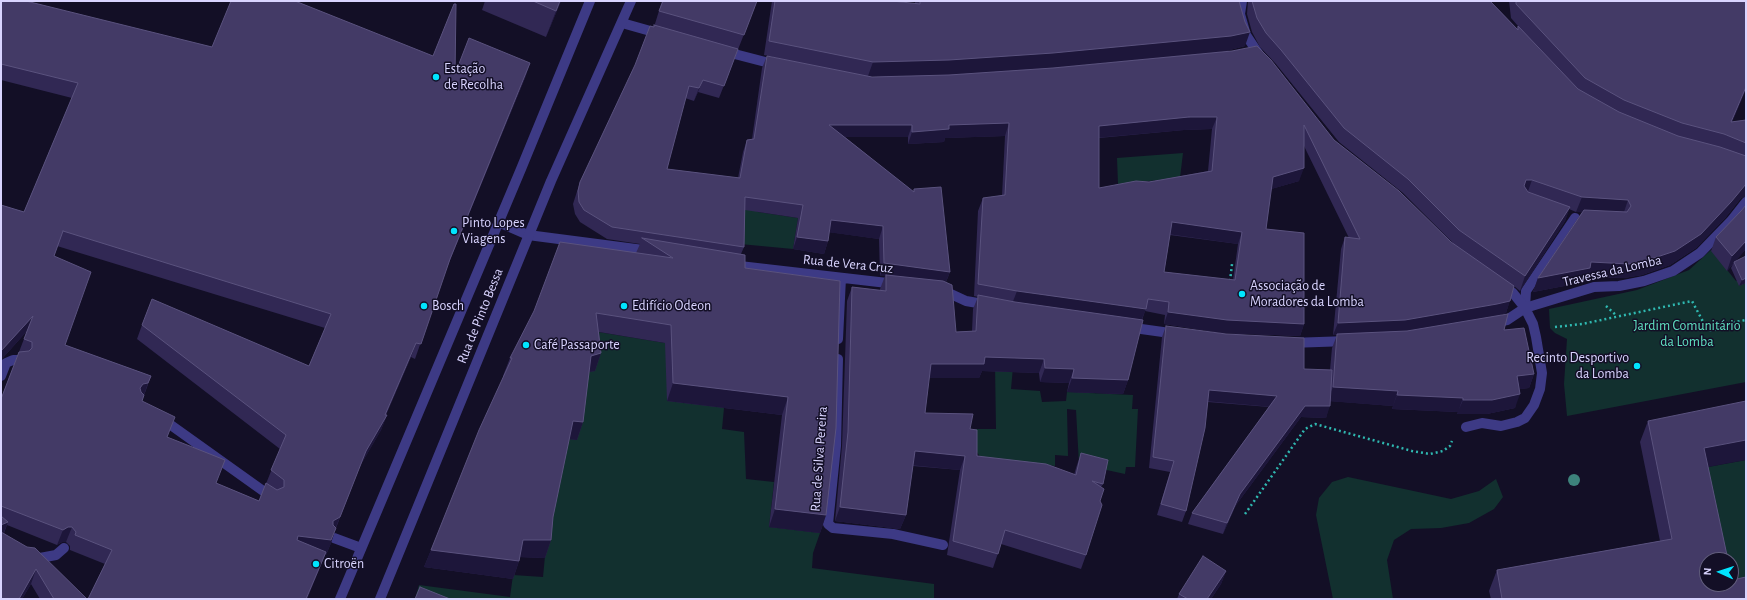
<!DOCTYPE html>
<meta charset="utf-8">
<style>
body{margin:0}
#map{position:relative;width:1747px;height:600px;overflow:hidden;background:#130f26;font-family:"Alegreya Sans",sans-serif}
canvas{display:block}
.frame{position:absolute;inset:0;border:2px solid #d9d4ff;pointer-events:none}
.north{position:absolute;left:1699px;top:552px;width:40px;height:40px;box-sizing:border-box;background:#130f26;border:1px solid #625e7d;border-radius:50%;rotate:273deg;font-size:11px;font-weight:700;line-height:16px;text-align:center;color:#d9d4ff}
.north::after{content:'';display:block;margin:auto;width:14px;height:18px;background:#00e5ff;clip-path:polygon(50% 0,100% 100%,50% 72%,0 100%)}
</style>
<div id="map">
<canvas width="1747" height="600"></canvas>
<div class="frame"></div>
<div class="north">N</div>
</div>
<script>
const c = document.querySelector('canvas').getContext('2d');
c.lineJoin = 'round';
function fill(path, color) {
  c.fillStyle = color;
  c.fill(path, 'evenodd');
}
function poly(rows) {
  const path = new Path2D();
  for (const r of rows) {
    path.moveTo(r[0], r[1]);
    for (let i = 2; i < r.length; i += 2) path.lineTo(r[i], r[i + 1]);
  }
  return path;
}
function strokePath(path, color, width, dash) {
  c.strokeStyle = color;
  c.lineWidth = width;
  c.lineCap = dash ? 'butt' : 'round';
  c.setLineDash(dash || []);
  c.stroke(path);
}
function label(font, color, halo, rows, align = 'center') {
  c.font = font + ' "Alegreya Sans",sans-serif';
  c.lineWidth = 3;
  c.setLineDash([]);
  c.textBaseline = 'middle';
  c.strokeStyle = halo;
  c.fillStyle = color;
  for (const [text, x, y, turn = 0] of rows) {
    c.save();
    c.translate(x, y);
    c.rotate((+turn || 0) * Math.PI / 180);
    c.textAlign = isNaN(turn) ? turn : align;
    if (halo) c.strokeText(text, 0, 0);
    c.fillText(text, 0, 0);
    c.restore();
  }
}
fill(poly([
 [1183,153,1180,178,1118,184,1117,158],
 [734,199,758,212,798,218,793,249,740,244],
 [1711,250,1736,281,1746,279,1746,382,1567,416,1564,384,1567,339,1555,333,1550,328,1549,309,1637,290,1671,277,1689,270],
 [586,330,665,343,724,408,722,429,744,432,746,479,774,482,769,527,820,533,813,553,812,568,934,584,934,599,415,599,419,585,510,597,513,575,543,577,547,535],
 [995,365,1013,367,1011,389,1040,391,1042,402,1066,401,1067,392,1133,395,1132,409,1138,409,1135,467,1126,467,1125,474,1079,464,1076,410,1067,409,1068,456,1055,455,1055,466,1041,464,990,472,971,443,972,429,996,429],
 [1746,460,1746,597,1731,584,1731,560,1716,560,1697,469],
 [1348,477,1451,499,1479,491,1496,479,1503,497,1494,509,1469,523,1441,528,1411,529,1394,540,1387,560,1393,599,1333,599,1316,515,1319,498,1332,482]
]), '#12302f');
strokePath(poly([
 [1230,281,1232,264],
 [1606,306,1617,316],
 [1555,327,1582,324,1692,301,1708,331,1716,329,1724,324,1746,320],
 [1245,514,1305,429,1315,424,1412,451,1430,454,1443,451,1450,446,1452,441]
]), '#2fb8b0', 2.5, [2, 3]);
strokePath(poly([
 [1525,308,1526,291,1575,218],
 [1,376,6,363,13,360,21,360],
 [161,418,273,498],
 [334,538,361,548],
 [32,557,40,558,56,555,64,548]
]), '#3d3a85', 10);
strokePath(poly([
 [1242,1,1240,14,1246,35,1260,56],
 [622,23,661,34],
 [723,51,777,65],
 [498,222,528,235,651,251],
 [731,265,896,284],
 [1501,284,1513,293,1525,308,1594,287,1619,286,1644,281,1673,271,1700,253,1731,221,1746,202],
 [940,289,966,301,989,305],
 [1127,327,1177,334],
 [838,339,841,278],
 [1290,343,1348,341],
 [838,359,836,446,828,524,833,528,893,534,943,545],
 [1466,427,1482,423,1501,426,1517,422,1525,418,1534,405,1540,389,1542,373,1536,337,1533,324,1525,308,1507,320,1493,323]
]), '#3d3a85', 10);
strokePath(poly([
 [340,599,521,169,590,1],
 [380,599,551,181,631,1]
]), '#3d3a85', 10);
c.fillStyle = '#3d827b';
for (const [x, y] of [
 [1574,480]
]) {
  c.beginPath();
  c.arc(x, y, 6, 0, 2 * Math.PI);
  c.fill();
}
fill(poly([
 [1,1,212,47,455,74,530,63,525,78,446,270,415,359,411,357,386,415,387,415,381,430,360,466,336,528,331,543,326,555,325,555,307,599,88,599,105,564,70,550,70,546,66,542,62,542,57,545,7,525,4,533,87,599,40,599,31,584,22,599,1,599,1,399,27,331,1,360,1,205,24,212,72,98,1,80],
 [57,246,325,328,309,366,142,325,137,339,280,449,259,501,216,483,167,437,142,401,151,376,65,345,54,256],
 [485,1,561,1,546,37,482,10],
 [662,1,757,1,719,98,698,92,694,101,685,98,667,169,738,178,743,152,747,140,752,139,762,68,767,56,786,60,764,55,772,1,892,1,915,4,915,1,1239,1,1245,46,1226,51,1047,68,944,75,868,76,872,77,949,75,1053,68,1232,51,1334,140,1451,242,1490,270,1454,244,1403,193,1339,142,1276,64,1260,47,1252,32,1247,14,1248,1,1490,1,1517,29,1518,26,1511,18,1509,1,1746,1,1746,89,1732,122,1746,120,1746,196,1741,198,1726,217,1696,248,1670,265,1642,275,1624,278,1586,277,1585,282,1533,292,1538,278,1582,212,1576,212,1569,209,1565,221,1520,291,1514,286,1506,313,1496,316,1504,330,1534,374,1529,388,1519,389,1515,408,1487,414,1457,414,1458,412,1392,409,1393,406,1330,401,1326,418,1301,417,1236,505,1223,534,1188,524,1192,513,1269,407,1208,402,1186,511,1182,522,1157,515,1170,472,1149,468,1162,337,1166,326,1304,369,1330,370,1332,348,1337,335,1333,335,1341,249,1345,237,1349,238,1304,146,1299,181,1271,189,1266,229,1304,324,1300,336,1223,333,1164,324,1165,315,1145,311,1142,320,1128,380,1123,394,1067,392,1069,383,1040,382,1039,373,982,371,979,378,929,378,925,413,970,429,977,456,1074,475,1076,468,1081,453,1103,484,1101,487,1100,501,1086,555,1081,569,1001,544,993,568,947,555,960,470,913,466,906,515,900,529,835,521,842,446,847,301,852,287,880,291,880,289,885,276,880,276,879,239,829,232,828,241,824,254,793,249,798,218,745,210,744,247,741,254,745,268,840,281,826,515,820,533,769,527,782,415,667,401,665,343,599,332,601,353,595,371,589,372,583,422,577,440,569,439,553,517,551,540,545,558,520,557,519,561,513,579,424,567,504,376,503,376,510,358,636,253,640,244,607,239,580,222,575,214,573,204,580,182,654,27],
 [1212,129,1208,171,1149,182,1099,188,1099,138,1184,130],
 [1005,136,1002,196,983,198,978,211,974,296,978,297,973,309,972,331,956,332,946,282,950,272,914,189,913,192,845,137,908,137,908,144,944,142,945,138],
 [1170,235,1238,244,1233,280,1164,272],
 [1746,205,1746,249,1736,260,1746,283,1739,286,1731,268,1733,264,1727,271,1711,251,1716,237,1741,211],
 [1648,421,1708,467,1732,580,1746,599,1491,599,1489,591,1497,570,1660,541,1640,442],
 [1226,571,1221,584,1211,599,1177,599,1179,594]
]), '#312854');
fill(poly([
 [560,1,561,1,546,37,556,11],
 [1250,32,1245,46,1226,51,1047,68,944,75,868,76,873,62],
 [530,63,525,78,444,274,450,259],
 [703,80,698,92,694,101,699,88],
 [1746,87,1746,89,1726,137,1731,122],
 [1189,117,1217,117,1212,129,1184,130,1095,138,1099,126],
 [1009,123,1005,136,945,138,944,142,908,144,912,132,949,125],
 [829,125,912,125,908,137,825,137],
 [1304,168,1299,181,1268,190,1273,177],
 [1526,180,1532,180,1527,194,1519,201],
 [1746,184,1746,196,1741,198,1726,217,1696,248,1670,265,1642,275,1624,278,1586,277,1585,282,1533,292,1538,278,1591,262],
 [1582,197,1628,200,1623,215,1576,212],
 [1570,207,1565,221,1520,291,1525,276],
 [831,220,883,226,879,239,827,232],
 [1172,222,1242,232,1238,244,1168,234],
 [797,237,828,241,824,254,793,249],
 [1746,241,1746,249,1734,263,1734,262,1733,264,1727,271,1732,256],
 [884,263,950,272,945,284,886,275,885,276,880,276],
 [1746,278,1746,283,1739,286,1742,280],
 [1017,291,1146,309,1141,321,1012,304],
 [1510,301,1506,313,1493,317,1400,333,1333,335,1338,323],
 [1168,312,1304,324,1300,336,1223,333,1164,324],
 [33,316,27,331,1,360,1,351],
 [416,343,411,357,383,421,387,415,381,430,360,466,334,532,328,535,333,521,366,451,385,415],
 [601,353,595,371,584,373,591,356],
 [985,357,1044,359,1039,373,982,371,979,378,926,378,931,364],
 [1045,368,1074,369,1069,383,1040,382],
 [1534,374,1529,388,1512,390,1517,376],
 [1072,378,1128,380,1123,394,1067,392],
 [148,383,143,398,135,403,140,388,143,384],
 [673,383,788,397,782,415,667,401],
 [1333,387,1398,391,1393,406,1327,401],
 [1209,390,1277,396,1273,407,1205,401],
 [1520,394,1515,408,1487,414,1457,414,1463,400],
 [1397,395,1463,398,1458,412,1392,409],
 [1305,406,1330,406,1326,418,1301,417,1236,505,1223,534,1227,523,1240,494],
 [573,421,583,422,577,440,567,439],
 [1746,440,1746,460,1697,469,1704,448],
 [915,451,965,456,960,470,910,465],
 [840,507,906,515,900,529,835,521],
 [775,509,826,515,820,533,769,527],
 [8,522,2,537,1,537,1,525],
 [68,527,72,527,66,542,62,542,57,545,63,530],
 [336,528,331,543,326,555,325,555,307,599,306,599,292,550,298,536],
 [523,540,551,540,545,558,516,557],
 [431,550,519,561,513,579,424,567],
 [36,569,31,584,22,599,19,599],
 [1226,571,1221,584,1211,599,1207,599]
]), '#1d163a');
const building = poly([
 [1,1,26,1,212,47,231,1,295,1,433,56,454,4,456,4,455,74,469,38,530,63,450,259,421,344,416,343,385,415,387,415,366,451,340,517,333,521,333,525,336,528,331,540,298,536,297,540,326,552,306,599,88,599,112,550,75,535,76,532,72,527,68,527,63,530,1,506,1,399,19,352,29,351,32,348,32,342,24,339,33,316,1,351,1,205,24,212,78,83,1,64,1,1],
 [63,231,331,314,309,366,152,299,142,325,286,435,271,470,284,480,284,487,277,490,266,483,259,501,216,483,225,460,167,437,175,417,142,401,144,395,141,392,140,388,143,384,148,383,151,376,65,345,91,272,54,256,63,231],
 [533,1,560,1,556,11,533,1],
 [663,1,757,1,744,35,659,11,663,1],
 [775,1,892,1,920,4,920,1,1239,1,1245,22,1250,32,1231,36,1053,53,949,60,873,62,769,41,775,1],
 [1252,1,1490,1,1518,30,1518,26,1578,89,1619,112,1678,136,1720,147,1746,156,1746,184,1731,202,1701,234,1675,251,1648,260,1629,264,1591,262,1590,268,1538,278,1584,210,1627,212,1631,206,1628,200,1582,197,1532,180,1526,180,1524,186,1528,192,1570,207,1525,276,1459,230,1408,179,1344,128,1281,50,1266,33,1257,18,1252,1],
 [1516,1,1746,1,1746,87,1731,122,1746,120,1746,143,1724,134,1682,123,1624,100,1585,78,1516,4,1516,1],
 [654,25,738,49,724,86,703,80,699,88,689,86,667,169,740,178,747,140,754,139,767,56,872,77,949,75,1053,68,1232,51,1257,46,1271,60,1334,140,1399,191,1451,242,1514,286,1510,301,1497,304,1405,320,1338,323,1345,237,1360,239,1304,125,1304,168,1273,177,1266,229,1304,233,1304,324,1227,320,1168,312,1169,302,1148,299,1146,309,1017,291,978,284,983,198,1005,195,1009,123,949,125,949,129,912,132,912,125,829,125,914,192,914,189,941,187,950,272,884,263,883,226,831,220,828,241,797,237,803,205,745,197,744,247,612,227,584,210,579,202,578,191,580,182,635,65,650,26,654,27,654,25],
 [1189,117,1217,117,1212,171,1149,182,1136,181,1099,188,1099,126,1189,117],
 [1172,222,1242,232,1235,280,1164,272,1172,222],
 [1746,205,1746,241,1732,256,1716,237,1741,211,1746,205],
 [642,238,672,243,745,255,745,268,840,281,836,428,826,515,775,509,788,397,673,383,671,325,596,313,601,353,591,356,583,422,573,421,553,517,551,540,523,540,519,561,431,550,479,430,512,358,510,358,534,311,560,242,673,258,642,238],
 [1746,256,1746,278,1742,280,1734,262,1746,256],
 [886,275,943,281,952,285,956,332,976,331,978,295,1015,302,1143,320,1128,380,1072,378,1074,369,1045,368,1044,359,985,357,984,364,931,364,925,413,973,414,970,429,977,430,977,456,1046,464,1076,475,1081,453,1108,460,1103,484,1092,481,1104,489,1100,501,1102,505,1086,555,1005,530,998,554,953,541,965,456,915,451,906,515,840,507,848,432,852,287,886,291,886,275],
 [1508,314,1504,330,1524,328,1534,374,1517,376,1520,394,1492,400,1463,400,1463,398,1397,395,1398,391,1333,387,1337,334,1407,331,1508,314],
 [1166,326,1226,334,1304,338,1304,369,1332,370,1330,406,1305,406,1240,494,1227,523,1192,513,1277,396,1209,390,1205,428,1186,511,1161,504,1174,461,1153,457,1166,326],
 [1746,401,1746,440,1704,448,1728,560,1707,560,1707,584,1731,584,1731,573,1732,580,1746,577,1746,599,1502,599,1497,570,1672,539,1648,421,1746,401],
 [1,516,8,522,1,525,1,516],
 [1,528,1,532,27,547,35,548,87,599,54,599,36,569,19,599,1,599,1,528],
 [1203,556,1226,571,1207,599,1188,599,1179,594,1203,556],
 [420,587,450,599,415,599,420,587]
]);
fill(building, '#433a66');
strokePath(building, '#5a527e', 1);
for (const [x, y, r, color] of [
 [436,77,4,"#00e5ff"],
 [454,231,4,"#00e5ff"],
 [1242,294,4,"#00e5ff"],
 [424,306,4,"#00e5ff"],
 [624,306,4,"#00e5ff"],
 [526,345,4,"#00e5ff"],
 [1637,366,4,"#00e5ff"],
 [316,564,4,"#00e5ff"]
]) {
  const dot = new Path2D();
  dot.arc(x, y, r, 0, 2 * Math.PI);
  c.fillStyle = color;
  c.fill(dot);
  strokePath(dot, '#130f26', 1.5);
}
label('14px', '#d9d4ff', '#130f26', [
 ["Estação",444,69],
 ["de Recolha",444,85],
 ["Pinto Lopes",462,223],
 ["Viagens",462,239],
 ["Associação de",1250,286],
 ["Moradores da Lomba",1250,302],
 ["Bosch",432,306],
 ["Edifício Odeon",632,306],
 ["Café Passaporte",534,345],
 ["Recinto Desportivo",1629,358,"right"],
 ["da Lomba",1629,374,"right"],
 ["Citroën",324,564]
], 'left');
label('14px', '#d9d4ff', '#130f26', [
 ["Rua de Vera Cruz",848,264,6],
 ["Travessa da Lomba",1612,271,-13],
 ["Rua de Pinto Bessa",480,316,-68],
 ["Rua de Silva Pereira",819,459,-86]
]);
label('14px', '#5fe0c0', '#130f26', [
 ["Jardim Comunitário",1687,326],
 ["da Lomba",1687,342]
]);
</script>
